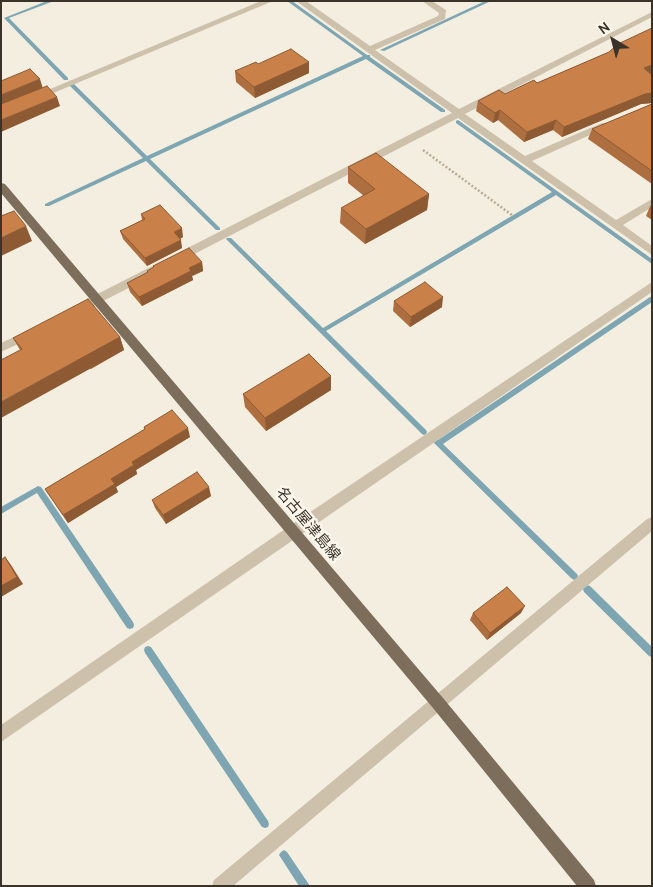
<!DOCTYPE html>
<meta charset="utf-8">
<style>
body{margin:0}
#map{position:relative;width:653px;height:887px;overflow:hidden;background:#f4eee0;font-family:Cabin,sans-serif}
canvas{display:block}
.frame{position:absolute;inset:0;border:2px solid #3b332a;pointer-events:none}
.north{position:absolute;left:588px;top:15px;width:50px;height:50px;-webkit-text-stroke:4px #fbf7ed;paint-order:stroke;rotate:323deg;font-size:14px;font-weight:700;line-height:20px;text-align:center;color:#3b332a}
.north::after{content:'';display:block;margin:auto;width:18px;height:22px;background:#3b332a;clip-path:polygon(50% 0,100% 100%,50% 72%,0 100%)}
</style>
<div id="map">
<canvas width="653" height="887"></canvas>
<div class="frame"></div>
<div class="north">N</div>
</div>
<script>
const c = document.querySelector('canvas').getContext('2d');
c.lineJoin = 'round';
function poly(rows) {
  const path = new Path2D();
  for (const r of rows) {
    path.moveTo(r[0], r[1]);
    for (let i = 2; i < r.length; i += 2) path.lineTo(r[i], r[i + 1]);
  }
  return path;
}
function fill(path, color) {
  c.fillStyle = color;
  c.fill(path, 'evenodd');
}
function strokePath(path, color, width, dash) {
  c.strokeStyle = color;
  c.lineWidth = width;
  c.lineCap = dash ? 'butt' : 'round';
  c.setLineDash(dash || []);
  c.stroke(path);
}
function label(font, color, halo, rows, align = 'center') {
  c.font = font + ' Cabin,"Noto Sans JP",sans-serif';
  c.lineWidth = 5;
  c.setLineDash([]);
  c.textBaseline = 'middle';
  c.strokeStyle = halo;
  c.fillStyle = color;
  for (const [text, x, y, turn = 0] of rows) {
    c.save();
    c.translate(x, y);
    c.rotate((+turn || 0) * Math.PI / 180);
    c.textAlign = isNaN(turn) ? turn : align;
    if (halo) c.strokeText(text, 0, 0);
    c.fillText(text, 0, 0);
    c.restore();
  }
}
fill(poly([
 [47,1,54,1,9,18,68,78,68,80,64,80,4,18,47,1],
 [287,1,292,1,367,55,370,55,370,57,445,110,445,112,441,112,366,59,150,159,220,228,220,230,216,230,146,161,49,206,45,206,45,204,143,158,70,86,70,84,74,84,147,156,363,56,287,1],
 [485,1,491,1,384,51,380,50,485,1],
 [458,120,652,259,652,264,556,195,326,331,426,430,427,432,426,434,424,435,422,434,226,239,227,238,231,238,323,328,552,192,456,123,456,121,458,120],
 [650,297,652,297,652,302,443,444,577,574,578,576,577,578,574,580,571,578,433,442,434,440,436,439,438,440,650,297],
 [38,486,41,487,133,622,134,625,133,628,130,629,127,628,37,493,1,514,1,507,38,486],
 [587,585,590,586,652,647,652,657,649,656,584,592,583,589,584,586,587,585],
 [148,646,151,647,268,821,269,824,268,827,265,828,262,827,145,653,144,650,145,647,148,646],
 [284,850,287,852,310,886,299,886,281,858,279,855,281,852,284,850]
]), '#7ea6b2');
strokePath(poly([
 [423,150,512,215]
]), '#b9ab95', 2.5, [2, 2]);
fill(poly([
 [261,1,273,1,39,99,33,99,31,97,261,1],
 [296,1,306,1,370,46,438,16,439,13,422,1,432,1,446,10,445,19,375,50,459,109,652,12,652,17,465,114,525,156,602,123,608,123,608,127,532,161,616,220,652,199,652,207,623,225,652,246,652,255,458,118,80,313,72,313,70,310,72,307,452,113,296,1],
 [652,282,652,292,1,742,1,725,288,527,652,282],
 [29,330,35,334,33,337,1,352,1,343,29,330],
 [652,517,652,531,233,886,212,886,214,880,647,519,652,517]
]), '#cdc1ab');
fill(poly([
 [1,183,5,184,443,698,594,880,596,886,577,886,433,708,1,193,1,183]
]), '#7d6d5b');
fill(poly([
 [652,28,652,73,651,74,652,75,652,103,641,104,562,137,553,130,524,142,498,120,493,123,476,111,478,101,505,94,537,83,609,52],
 [309,62,309,73,255,98,236,82,235,71,258,64],
 [652,104,652,184,588,139,592,129],
 [348,167,429,194,427,210,365,244,340,223,341,208,364,196,348,183],
 [652,205,652,220,646,216,650,206],
 [141,214,183,237,180,239,182,248,147,266,123,239,120,231,142,220],
 [202,262,203,271,192,276,193,280,142,306,130,292,127,283,148,273,147,271,153,268,153,266],
 [394,301,442,307,410,327,393,311],
 [120,337,124,350,91,369,20,350,13,338],
 [331,376,331,390,266,431,245,407,243,394],
 [144,427,190,437,136,470,137,474,116,487,118,492,68,523,45,489,145,429],
 [211,496,166,524,155,508,152,500],
 [473,613,521,613,487,640,470,620]
]), '#ad6f3f');
fill(poly([
 [309,62,309,73,255,98,254,87],
 [652,65,652,73,641,79,644,68],
 [40,79,43,89,1,106,1,95],
 [652,93,652,103,641,104,562,137,564,127,645,94],
 [57,97,60,106,1,132,1,120],
 [500,110,498,120,493,123,495,113],
 [556,120,553,130,524,142,527,132],
 [429,194,427,210,365,244,366,229],
 [26,226,32,241,1,256,1,238],
 [182,228,183,237,176,241,174,232],
 [181,240,182,248,147,266,145,258],
 [202,262,203,271,192,276,193,280,142,306,139,297,189,268],
 [443,297,442,307,410,327,411,317],
 [120,337,124,350,1,418,1,402],
 [331,376,331,390,266,431,265,418],
 [188,428,190,437,136,470,137,474,116,487,118,492,68,523,63,515,111,479,132,462],
 [209,487,211,496,166,524,163,515],
 [5,557,11,565,23,584,1,597,1,586],
 [525,606,521,613,487,640,490,633]
]), '#8d5a33');
const building = poly([
 [652,28,652,65,644,68,652,75,652,93,645,94,564,127,556,120,527,132,500,110,495,113,478,101,499,90,505,94,534,80,537,83,609,52,618,44,652,28],
 [291,49,309,62,254,87,235,71,256,62,258,64,291,49],
 [30,69,40,79,1,95,1,81,30,69],
 [47,86,57,97,1,120,1,104,47,86],
 [652,104,652,171,592,129,652,104],
 [376,153,429,194,366,229,341,208,375,189,348,167,376,153],
 [160,205,182,228,174,232,181,240,145,258,120,231,145,219,141,214,160,205],
 [14,211,26,226,1,238,1,216,14,211],
 [189,248,202,262,189,268,191,271,139,297,127,283,148,272,147,271,154,267,153,266,189,248],
 [425,282,443,297,411,317,394,301,425,282],
 [88,299,120,337,1,402,1,360,22,349,13,338,88,299],
 [309,354,331,376,265,418,243,394,309,354],
 [172,410,188,428,132,462,134,465,111,479,115,484,63,515,45,489,145,429,144,427,172,410],
 [197,472,209,487,163,515,152,500,197,472],
 [5,557,17,577,1,586,1,560,5,557],
 [507,587,525,606,490,633,473,613,507,587]
]);
fill(building, '#c98149');
strokePath(building, '#8d5a33', 1);
label('15px', '#3b332a', '#fbf7ed', [
 ["名古屋津島線",308,524,50]
]);
</script>
